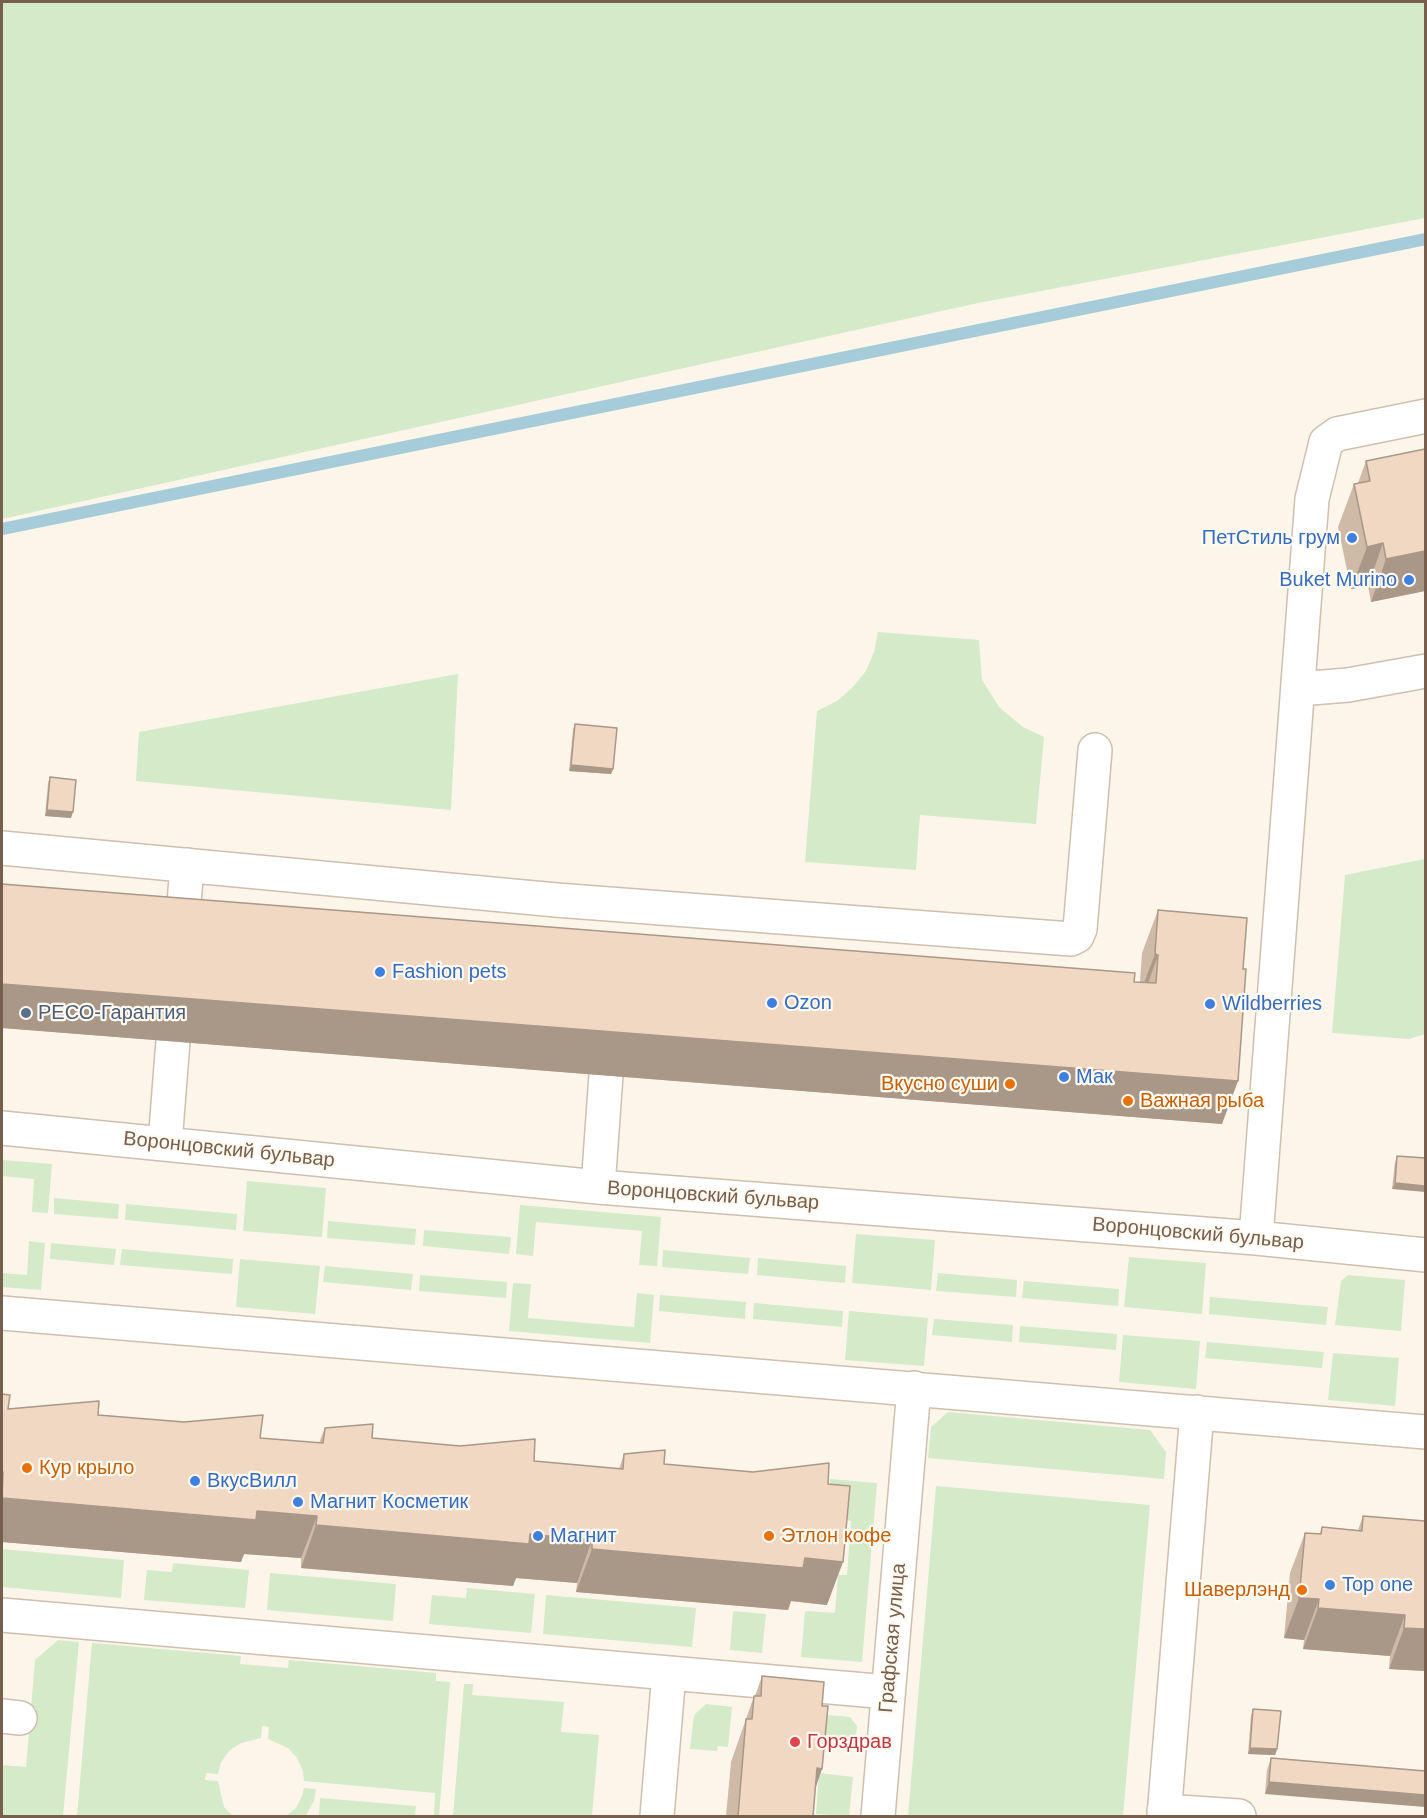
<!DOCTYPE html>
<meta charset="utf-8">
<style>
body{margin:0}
#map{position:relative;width:1427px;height:1818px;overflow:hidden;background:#fcf6ea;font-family:Helvetica,sans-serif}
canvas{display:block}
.frame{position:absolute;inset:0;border:3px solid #775f4d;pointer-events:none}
</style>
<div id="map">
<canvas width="1427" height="1818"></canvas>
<div class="frame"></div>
</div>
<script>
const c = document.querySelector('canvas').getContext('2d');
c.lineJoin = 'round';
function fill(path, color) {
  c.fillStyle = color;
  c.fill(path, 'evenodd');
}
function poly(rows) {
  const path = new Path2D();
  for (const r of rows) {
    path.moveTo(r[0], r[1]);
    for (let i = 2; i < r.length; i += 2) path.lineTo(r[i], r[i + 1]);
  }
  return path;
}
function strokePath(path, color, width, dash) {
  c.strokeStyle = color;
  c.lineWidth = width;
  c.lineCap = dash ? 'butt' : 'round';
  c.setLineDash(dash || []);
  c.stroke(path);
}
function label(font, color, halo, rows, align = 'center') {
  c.font = font + ' Helvetica,sans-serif';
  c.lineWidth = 4.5;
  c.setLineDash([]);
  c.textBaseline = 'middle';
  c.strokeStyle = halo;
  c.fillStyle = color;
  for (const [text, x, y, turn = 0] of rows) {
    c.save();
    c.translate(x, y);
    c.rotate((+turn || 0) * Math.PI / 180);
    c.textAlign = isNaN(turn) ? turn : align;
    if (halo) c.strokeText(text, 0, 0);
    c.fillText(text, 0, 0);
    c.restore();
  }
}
fill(poly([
 [2,2,1425,2,1425,218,978,303,2,519],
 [878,632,979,640,982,680,999,707,1023,727,1044,737,1036,824,920,815,916,870,805,862,817,711,837,701,852,688,866,671,874,652],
 [458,674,451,810,136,781,139,732],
 [1425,859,1425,1034,1409,1039,1332,1033,1345,875],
 [2,1160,52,1164,48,1213,32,1212,34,1179,2,1176],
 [247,1181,326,1188,322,1237,243,1231],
 [54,1198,119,1204,118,1219,54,1214],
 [126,1204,237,1214,236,1230,125,1220],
 [520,1205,661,1217,657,1266,639,1265,642,1231,536,1222,533,1256,516,1254],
 [328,1221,416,1229,415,1245,327,1238],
 [424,1230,511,1237,509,1254,423,1246],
 [856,1234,935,1240,931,1290,852,1283],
 [29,1241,45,1243,41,1290,2,1287,2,1273,27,1275],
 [51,1243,116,1249,114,1265,50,1259],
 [122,1249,233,1259,232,1274,120,1265],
 [663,1250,750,1258,748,1274,662,1267],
 [1129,1257,1206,1263,1202,1314,1124,1307],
 [758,1258,846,1266,845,1283,757,1275],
 [240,1259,320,1266,315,1314,236,1307],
 [325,1266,413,1274,411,1290,323,1282],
 [938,1273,1017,1280,1016,1297,936,1291],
 [420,1275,507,1282,506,1298,419,1291],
 [1348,1275,1405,1280,1401,1331,1335,1325,1341,1281],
 [1024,1281,1119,1289,1118,1306,1022,1298],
 [513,1283,531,1284,528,1318,634,1327,637,1293,654,1295,650,1343,509,1331],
 [660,1295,746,1302,745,1319,659,1311],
 [1210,1297,1328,1307,1326,1325,1209,1314],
 [754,1303,843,1311,842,1327,753,1319],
 [849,1311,928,1318,924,1366,845,1360],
 [934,1319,1013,1325,1012,1342,932,1335],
 [1020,1326,1117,1334,1116,1350,1019,1342],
 [1123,1335,1200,1341,1196,1389,1119,1382],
 [1207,1342,1324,1352,1322,1368,1205,1358],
 [1333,1353,1399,1358,1395,1406,1328,1400],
 [948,1412,1150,1430,1166,1452,1164,1479,928,1458,931,1427],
 [830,1479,877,1483,862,1662,801,1657,805,1611,835,1613,838,1575,847,1575,851,1521,827,1518],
 [936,1486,1150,1505,1123,1816,908,1816],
 [2,1549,124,1560,121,1598,2,1587],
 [173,1563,249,1570,245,1608,144,1600,147,1570,172,1572],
 [270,1573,396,1584,393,1621,267,1610],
 [467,1588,535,1594,531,1633,429,1624,432,1595,466,1598],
 [546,1595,696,1608,692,1647,543,1634],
 [733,1611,766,1614,762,1653,730,1650],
 [58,1640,79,1642,63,1816,2,1816,2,1765,26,1767,35,1660],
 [92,1643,241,1656,240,1664,288,1668,289,1660,436,1673,436,1681,450,1682,439,1816,434,1816,435,1793,304,1781,303,1771,297,1758,288,1748,268,1739,269,1727,262,1726,261,1738,241,1743,230,1750,221,1762,218,1774,206,1773,205,1780,218,1781,224,1807,233,1816,77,1816],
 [464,1684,473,1684,472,1695,564,1702,561,1732,599,1735,592,1816,453,1816],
 [706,1704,732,1707,728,1747,718,1746,717,1751,690,1749,694,1715],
 [792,1712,850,1717,857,1726,856,1737,818,1734],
 [819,1773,853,1777,849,1816,816,1814],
 [304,1788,316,1789,314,1801,306,1815,304,1816,286,1816,296,1808,302,1796],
 [320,1798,416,1806,415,1816,319,1816]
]), '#d4eac8');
strokePath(poly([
 [2,529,1426,239]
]), '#a5ccd8', 12);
const minor = poly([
 [1299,689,1348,685,1426,671],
 [2,848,556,900,1071,939,1077,936,1080,929,1095,750],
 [181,942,187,865],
 [2,1128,598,1187,1256,1238,1426,1255],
 [165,1143,173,1041],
 [598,1187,606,1075],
 [1256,1238,1312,499,1326,442,1337,434,1426,416],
 [2,1313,1426,1432],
 [2,1615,888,1692],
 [2,1716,20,1718],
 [1164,1811,1239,1816],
 [657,1816,669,1673],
 [878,1816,914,1388],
 [1164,1816,1197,1412]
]);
strokePath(minor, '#cebfaf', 36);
strokePath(minor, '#fff', 33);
fill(poly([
 [1366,461,1425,591,1371,602,1368,586,1351,589,1338,527,1354,484,1358,483],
 [575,724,613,769,611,774,569,771,573,729],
 [50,777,71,818,45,816,48,783],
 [2,884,1140,982,1142,953,1158,910,1222,1124,2,1028],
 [1397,1156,1425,1158,1392,1189,1395,1162],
 [2,1394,8,1409,98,1415,260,1438,319,1443,325,1428,372,1438,534,1461,619,1469,624,1454,664,1464,828,1484,827,1605,791,1601,788,1610,576,1592,577,1583,553,1581,516,1578,513,1586,301,1568,301,1558,244,1554,241,1562,2,1542],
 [1363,1516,1425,1521,1425,1671,1389,1669,1390,1656,1303,1649,1304,1640,1284,1638,1290,1573,1305,1533,1320,1534,1322,1527,1358,1530],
 [762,1676,822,1706,822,1769,815,1789,813,1816,726,1816,731,1762,754,1696,755,1696],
 [1253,1709,1277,1749,1275,1755,1248,1754,1251,1715],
 [1271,1758,1425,1771,1265,1794,1267,1770]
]), '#cfbaa7');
fill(poly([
 [1383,543,1368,586,1351,589,1367,547],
 [1425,551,1425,591,1371,602,1386,559],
 [571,765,613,769,611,774,569,771],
 [47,810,73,812,71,818,45,816],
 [1155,954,1158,955,1143,997,1139,997],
 [2,984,1238,1081,1222,1124,2,1028],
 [1395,1183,1425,1186,1425,1192,1392,1189],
 [2,1498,257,1511,317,1516,301,1558,244,1554,241,1562,2,1542],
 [316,1525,530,1534,592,1540,577,1583,516,1578,513,1586,301,1568],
 [592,1549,805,1558,843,1562,827,1605,791,1601,788,1610,576,1592],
 [1299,1598,1319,1599,1304,1640,1284,1638],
 [1318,1608,1405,1615,1390,1656,1303,1649],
 [1404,1628,1425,1629,1425,1671,1389,1669],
 [1250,1748,1277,1749,1275,1755,1248,1754],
 [817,1768,822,1769,807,1812],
 [1269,1782,1425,1795,1425,1807,1265,1794]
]), '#a99788');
const building = poly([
 [1425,449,1425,551,1386,559,1383,543,1367,547,1354,484,1370,481,1366,461,1425,449],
 [575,724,617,728,613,769,571,765,575,724],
 [50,777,76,780,73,812,47,810,50,777],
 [2,884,1135,973,1134,982,1156,983,1158,955,1155,954,1158,910,1247,918,1243,969,1246,969,1238,1081,2,984,2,884],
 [1397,1156,1425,1158,1425,1186,1395,1183,1397,1156],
 [2,1394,10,1395,8,1409,99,1401,98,1415,184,1422,263,1415,260,1438,323,1443,325,1428,373,1424,372,1438,460,1446,535,1439,534,1461,623,1469,624,1454,665,1450,664,1464,753,1472,829,1463,828,1484,850,1486,843,1562,805,1558,803,1568,592,1549,592,1540,569,1538,530,1534,529,1544,316,1525,317,1516,257,1511,256,1520,2,1498,3,1472,2,1472,2,1394],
 [1363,1516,1425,1521,1425,1629,1404,1628,1405,1615,1318,1608,1319,1599,1299,1598,1305,1533,1321,1534,1322,1527,1362,1531,1363,1516],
 [762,1676,824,1682,822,1706,828,1706,822,1769,817,1768,813,1816,738,1816,746,1719,752,1719,754,1696,761,1696,762,1676],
 [1253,1709,1281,1711,1277,1749,1250,1748,1253,1709],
 [1271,1758,1425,1771,1425,1795,1269,1782,1271,1758]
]);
fill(building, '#f1d8c2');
strokePath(building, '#a99788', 1.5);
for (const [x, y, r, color] of [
 [1352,538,6,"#3f7fe0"],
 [1409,580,6,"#3f7fe0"],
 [380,972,6,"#3f7fe0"],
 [772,1003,6,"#3f7fe0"],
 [1210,1004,6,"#3f7fe0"],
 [26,1013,6,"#5c6f8a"],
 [1064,1077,6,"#3f7fe0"],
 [1010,1084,6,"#e8710a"],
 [1128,1101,6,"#e8710a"],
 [27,1468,6,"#e8710a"],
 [195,1481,6,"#3f7fe0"],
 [298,1502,6,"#3f7fe0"],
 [538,1536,6,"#3f7fe0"],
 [769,1536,6,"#e8710a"],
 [1330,1585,6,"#3f7fe0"],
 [1302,1590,6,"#e8710a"],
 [795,1742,6,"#e0444e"]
]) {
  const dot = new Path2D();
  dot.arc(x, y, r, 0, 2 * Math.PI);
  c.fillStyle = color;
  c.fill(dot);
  strokePath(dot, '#fffaf1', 2);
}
label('20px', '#366cbe', '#fffaf1', [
 ["ПетСтиль грум",1340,538,"right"],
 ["Buket Murino",1397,580,"right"],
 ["Fashion pets",392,972],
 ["Ozon",784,1003],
 ["Wildberries",1222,1004],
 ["Мак",1076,1077],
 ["ВкусВилл",207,1481],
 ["Магнит Косметик",310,1502],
 ["Магнит",550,1536],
 ["Top one",1342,1585]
], 'left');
label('20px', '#4e5e75', '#fffaf1', [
 ["РЕСО-Гарантия",38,1013]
], 'left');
label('20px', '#c56008', '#fffaf1', [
 ["Вкусно суши",998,1084,"right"],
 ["Важная рыба",1140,1101],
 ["Кур крыло",39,1468],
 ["Этлон кофе",781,1536],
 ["Шаверлэнд",1290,1590,"right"]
], 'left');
label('20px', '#775f4d', '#fffaf1', [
 ["Воронцовский бульвар",229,1150,6],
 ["Воронцовский бульвар",713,1196,4],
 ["Воронцовский бульвар",1198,1234,5],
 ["Графская улица",893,1638,-85]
]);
label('20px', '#be3a42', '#fffaf1', [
 ["Горздрав",807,1742]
], 'left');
</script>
